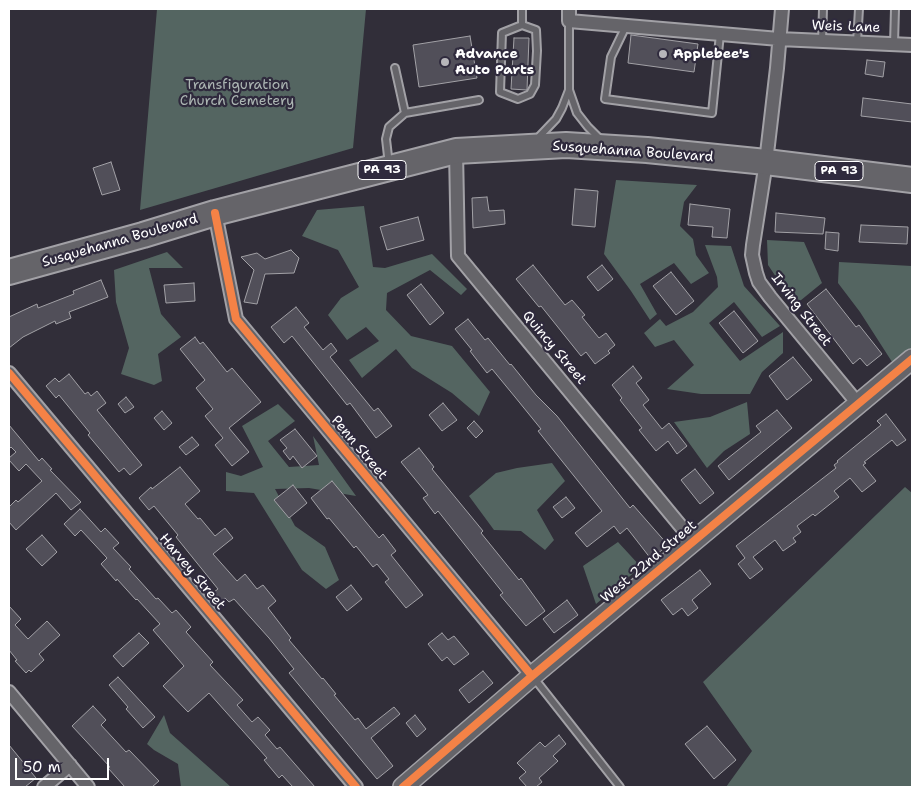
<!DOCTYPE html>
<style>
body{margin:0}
#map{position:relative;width:921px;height:796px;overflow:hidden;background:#312e39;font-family:"Shantell Sans",sans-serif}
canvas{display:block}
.frame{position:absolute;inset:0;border:10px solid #fff;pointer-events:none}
.scale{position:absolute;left:15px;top:758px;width:94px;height:22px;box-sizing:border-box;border:2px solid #fff;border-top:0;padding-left:6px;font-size:15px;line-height:18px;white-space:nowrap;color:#fff;-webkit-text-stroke:4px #2f2a3d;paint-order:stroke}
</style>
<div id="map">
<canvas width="921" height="796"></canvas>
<div class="frame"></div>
<div class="scale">50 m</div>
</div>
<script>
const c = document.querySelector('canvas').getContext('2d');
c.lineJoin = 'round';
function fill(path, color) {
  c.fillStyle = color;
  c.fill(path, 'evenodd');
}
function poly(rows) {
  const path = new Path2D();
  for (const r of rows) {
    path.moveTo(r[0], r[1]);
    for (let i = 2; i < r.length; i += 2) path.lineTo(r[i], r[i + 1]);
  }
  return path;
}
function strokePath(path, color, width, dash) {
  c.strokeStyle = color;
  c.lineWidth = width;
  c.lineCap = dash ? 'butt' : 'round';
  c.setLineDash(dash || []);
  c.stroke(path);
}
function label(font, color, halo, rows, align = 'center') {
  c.font = font + ' "Shantell Sans",sans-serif';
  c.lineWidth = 4.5;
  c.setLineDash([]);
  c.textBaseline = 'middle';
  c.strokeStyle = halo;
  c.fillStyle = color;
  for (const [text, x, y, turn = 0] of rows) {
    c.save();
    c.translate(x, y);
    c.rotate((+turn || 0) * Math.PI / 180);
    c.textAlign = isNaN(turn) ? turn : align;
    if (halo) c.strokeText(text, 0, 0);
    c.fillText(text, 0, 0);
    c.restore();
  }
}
fill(poly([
 [157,9,366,9,353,148,140,210],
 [616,180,697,185,684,202,680,226,693,239,696,255,709,273,691,284,674,263,640,284,657,314,650,320,631,291,604,254],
 [364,206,373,267,385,268,432,254,467,289,461,295,430,270,387,293,386,310,411,336,452,346,490,392,479,416,452,393,412,368,396,349,362,378,349,360,379,341,366,327,347,340,328,315,341,298,359,287,338,250,302,236,317,210],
 [767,240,804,242,822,283,795,305,768,265],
 [705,245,731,246,744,286,780,326,762,337,734,302,709,323,740,361,783,332,783,353,762,372,750,394,701,394,667,389,694,365,674,340,655,347,644,333,660,319,666,326,693,312,718,287,717,277],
 [167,252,183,268,149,268,161,314,181,337,158,354,162,381,154,385,121,374,129,348,116,302,114,270],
 [839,262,912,266,912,349,894,365,860,312,838,283],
 [747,402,750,434,724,451,707,468,674,422,710,417],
 [278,404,295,421,268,441,289,467,319,465,313,436,356,496,309,488,275,489,295,526,325,547,339,580,326,589,302,570,254,493,226,491,226,472,241,476,263,467,242,426],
 [552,463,565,481,537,510,554,540,545,550,521,531,494,530,469,496,496,473,517,468],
 [905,487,912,493,912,787,726,787,752,751,703,682],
 [618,542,641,567,596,604,583,566],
 [164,715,170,733,231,787,181,787,178,764,154,750,147,744]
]), '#546561');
const building = poly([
 [631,35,698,44,694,72,628,63,631,35],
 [470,36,477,78,419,87,413,45,470,36],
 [514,38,529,38,527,90,511,89,514,38],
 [867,60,885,62,883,77,865,74,867,60],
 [863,98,912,104,912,122,861,116,863,98],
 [111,162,120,190,102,195,93,168,111,162],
 [575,189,598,191,595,227,572,225,575,189],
 [487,197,489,211,504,210,505,224,473,228,472,198,487,197],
 [690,204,730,209,727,238,712,237,713,227,688,225,690,204],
 [776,213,825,218,823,234,775,232,776,213],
 [418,217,424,240,387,250,380,227,418,217],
 [861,225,908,227,907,244,859,242,861,225],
 [826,232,839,233,838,251,825,249,826,232],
 [291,250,299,258,294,273,265,274,257,304,244,302,254,270,241,257,257,253,265,259,291,250],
 [533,265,565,305,572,300,585,315,582,317,599,338,606,333,615,345,608,351,610,353,595,364,586,352,581,356,541,306,539,307,516,279,533,265],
 [602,265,613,279,598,291,587,277,602,265],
 [671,272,694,301,676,315,653,286,671,272],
 [101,280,108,297,69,312,71,318,56,324,55,321,23,337,9,348,9,317,37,304,38,308,74,294,73,291,101,280],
 [194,283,195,301,166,303,164,285,194,283],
 [421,284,444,313,430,325,407,295,421,284],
 [826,289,856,327,859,325,882,354,867,366,860,358,853,364,807,304,826,289],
 [296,307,309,323,304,327,323,350,331,343,337,351,330,357,374,411,378,408,392,426,376,438,350,403,347,405,292,336,284,343,271,327,296,307],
 [734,311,758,341,743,353,719,323,734,311],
 [468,319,485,340,488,338,510,365,511,364,536,395,557,416,630,508,633,505,668,545,651,559,627,528,620,534,614,526,587,547,575,533,602,511,538,431,541,429,515,397,492,369,487,373,470,351,472,350,455,329,468,319],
 [195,337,200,344,203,342,227,372,232,368,261,402,229,428,249,452,232,466,215,445,223,438,205,416,213,409,196,388,205,380,180,349,195,337],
 [793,357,812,380,787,400,769,376,793,357],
 [633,366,642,378,636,383,649,400,643,405,662,429,669,423,687,446,677,454,668,441,656,451,639,430,642,428,620,400,622,398,612,385,633,366],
 [69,374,85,394,88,392,91,396,97,391,106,403,97,410,142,465,130,475,124,468,119,472,88,435,90,433,59,395,56,398,46,386,55,378,59,382,69,374],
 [126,397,134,407,125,413,118,404,126,397],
 [443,403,457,420,442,431,429,415,443,403],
 [777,410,792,428,729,480,718,466,761,432,756,426,777,410],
 [162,411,172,423,164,430,154,418,162,411],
 [886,414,906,440,897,446,892,440,864,462,866,463,863,465,876,481,862,492,850,478,834,491,839,497,815,516,813,514,797,526,801,532,793,538,796,542,783,551,775,540,753,557,763,569,750,579,738,564,745,558,736,546,836,468,834,465,838,462,837,461,881,425,877,421,886,414],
 [474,421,483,431,476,438,467,428,474,421],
 [9,425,39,461,42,458,52,469,50,470,81,502,71,510,56,493,16,530,9,522,9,507,16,500,18,502,42,481,26,464,19,471,9,460,9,458,16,452,11,447,9,449,9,425],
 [295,429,317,456,302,468,293,456,290,460,283,451,287,448,280,440,295,429],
 [192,437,199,445,186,455,179,447,192,437],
 [419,448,434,467,432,469,483,531,481,533,519,580,521,578,545,611,526,626,500,595,503,593,438,511,435,514,423,498,428,495,401,462,419,448],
 [180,467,200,491,185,504,198,519,200,518,215,536,225,528,233,538,213,554,237,581,245,574,257,589,263,585,276,601,268,608,291,638,289,640,322,679,323,678,336,694,334,695,355,720,358,718,366,729,394,707,400,714,371,738,393,766,377,779,289,673,294,669,269,638,234,599,229,602,225,598,221,601,214,592,218,589,176,537,178,535,154,506,149,510,139,498,151,487,152,489,180,467],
 [695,469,714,493,700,504,681,480,695,469],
 [332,481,379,538,383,534,396,551,391,555,423,595,406,608,385,582,389,579,377,564,373,567,356,546,354,548,329,518,327,519,311,498,332,481],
 [293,485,307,503,289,518,274,500,293,485],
 [566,497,575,508,562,518,553,507,566,497],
 [80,509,101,532,105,528,119,543,113,548,131,567,129,569,156,599,158,598,172,613,176,610,191,627,186,632,213,662,210,665,243,700,237,705,252,722,258,717,270,730,265,735,277,749,280,747,315,787,293,787,282,775,279,778,264,760,267,758,209,693,188,712,163,686,184,666,153,630,160,624,137,599,136,600,117,579,116,581,101,564,107,558,81,530,75,536,64,524,80,509],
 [42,535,57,552,42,566,26,549,42,535],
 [700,570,711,584,692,600,698,608,688,616,682,608,673,615,661,600,700,570],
 [351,585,362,599,347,611,336,597,351,585],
 [567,600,578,615,554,633,543,619,567,600],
 [9,606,21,619,15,625,28,639,47,621,60,635,39,654,44,660,31,672,29,670,26,673,15,661,17,660,9,650,9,606],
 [139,633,149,643,123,667,113,656,139,633],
 [442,633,448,640,454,636,469,654,454,665,447,657,442,661,428,644,442,633],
 [483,671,493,683,469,703,459,690,483,671],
 [118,677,155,717,143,728,126,709,128,707,109,685,118,677],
 [93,706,106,720,101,725,126,752,129,750,159,781,152,787,125,787,108,768,110,767,72,726,93,706],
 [415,715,426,729,417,737,406,723,415,715],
 [707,726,736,760,714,779,685,744,707,726],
 [559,735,566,744,553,756,558,761,539,778,542,782,536,787,527,787,519,778,526,772,517,763,540,742,545,747,559,735],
 [9,745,36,778,25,787,9,787,9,745]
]);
fill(building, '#514f59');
strokePath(building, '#a2a1a6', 1);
const lane = poly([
 [522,25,536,30,537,51,535,85,530,94,518,99,500,92,502,33,522,25],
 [522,25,522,9],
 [626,26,611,57,605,99,712,113,720,34],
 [822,41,823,9],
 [857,42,859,9],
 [894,44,895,9],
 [569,90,577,113,588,127,601,140],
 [405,113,479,100],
 [537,139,556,119,562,108,569,90,569,21],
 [389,165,386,139,389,127,405,113,395,68],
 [534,678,620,787]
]);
const street = poly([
 [569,9,569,21,779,39,912,45],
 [782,9,777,68,766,162,753,245,752,255,756,273,759,282,770,297,859,405],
 [456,151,458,256,693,541],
 [215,213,236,319,532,676],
 [9,373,356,787],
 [9,692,88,787],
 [44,787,70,765]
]);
const secondary = poly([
 [403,787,532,676,912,359]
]);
const highway = poly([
 [9,272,143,235,215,213,456,151,566,145,647,150,766,162,912,180]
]);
strokePath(lane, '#a2a1a6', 10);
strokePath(street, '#a2a1a6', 16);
strokePath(secondary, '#a2a1a6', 22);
strokePath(highway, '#a2a1a6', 28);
strokePath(lane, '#656469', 6);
strokePath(street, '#656469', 12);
strokePath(secondary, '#656469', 19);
strokePath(highway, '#656469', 24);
strokePath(poly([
 [215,213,236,319,532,676],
 [9,373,356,787],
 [403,787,532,676,912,359]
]), '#f48246', 8);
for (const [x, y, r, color] of [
 [663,54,5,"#b7b6ba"],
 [445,62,5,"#b7b6ba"]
]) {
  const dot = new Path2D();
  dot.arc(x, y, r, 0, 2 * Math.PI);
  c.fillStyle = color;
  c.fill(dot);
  strokePath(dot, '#2f2a3d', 2);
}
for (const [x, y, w] of [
 [382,170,48],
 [839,171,48]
]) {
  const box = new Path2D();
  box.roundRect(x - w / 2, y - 9.5, w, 19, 4);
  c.fillStyle = '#2f2a3d';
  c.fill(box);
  strokePath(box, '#fff', 1);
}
label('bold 12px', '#fff', null, [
 ["PA 93",382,170],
 ["PA 93",839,171]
]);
label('14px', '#fff', '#2f2a3d', [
 ["Weis Lane",846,27,2],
 ["Susquehanna Boulevard",633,152,4],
 ["Susquehanna Boulevard",120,241,-16],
 ["Irving Street",801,310,52],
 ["Quincy Street",554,348,50],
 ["Penn Street",359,448,50],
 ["West 22nd Street",649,562,-40],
 ["Harvey Street",192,572,50]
]);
label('bold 14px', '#fff', '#2f2a3d', [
 ["Advance",455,54],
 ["Auto Parts",455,70],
 ["Applebee's",673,54]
], 'left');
label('14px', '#acb6b3', '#2f2a3d', [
 ["Transfiguration",237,85],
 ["Church Cemetery",237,101]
]);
</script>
